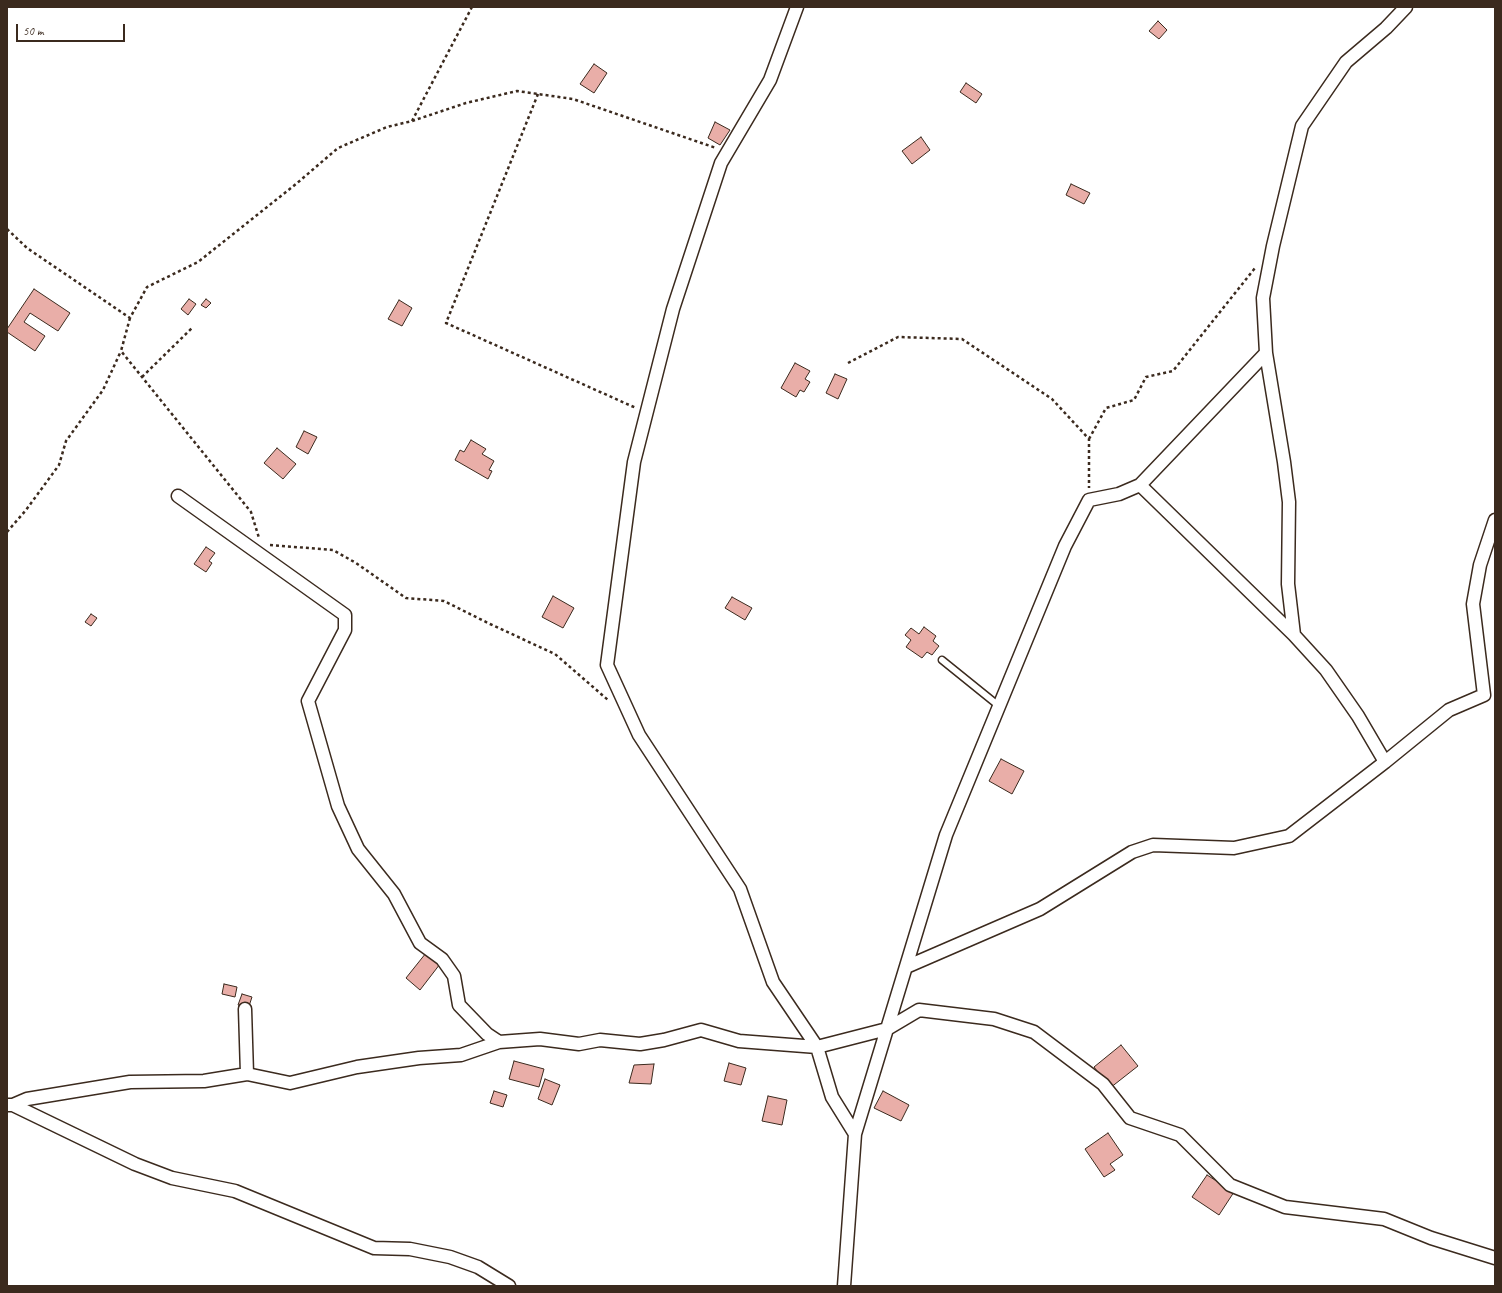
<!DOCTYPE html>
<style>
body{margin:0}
#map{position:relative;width:1502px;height:1293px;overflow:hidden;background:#fff;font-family:Caveat,sans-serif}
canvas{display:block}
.frame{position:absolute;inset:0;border:8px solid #3b2a1e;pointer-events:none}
.scale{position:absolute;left:16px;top:24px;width:109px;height:18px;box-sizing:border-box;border:2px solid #3b2a1e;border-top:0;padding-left:5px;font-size:12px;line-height:14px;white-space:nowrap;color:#3b2a1e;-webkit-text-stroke:3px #fff;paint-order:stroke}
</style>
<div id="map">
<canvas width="1502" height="1293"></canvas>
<div class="frame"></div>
<div class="scale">50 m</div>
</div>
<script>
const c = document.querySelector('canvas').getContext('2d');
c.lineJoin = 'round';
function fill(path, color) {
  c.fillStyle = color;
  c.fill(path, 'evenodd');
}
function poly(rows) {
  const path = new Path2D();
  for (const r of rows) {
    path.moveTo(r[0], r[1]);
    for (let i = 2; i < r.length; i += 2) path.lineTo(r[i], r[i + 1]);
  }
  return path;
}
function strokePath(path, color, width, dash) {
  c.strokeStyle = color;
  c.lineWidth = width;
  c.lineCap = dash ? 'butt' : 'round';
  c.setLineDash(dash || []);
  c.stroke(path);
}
const building = poly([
 [1158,21,1167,30,1159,39,1149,31,1158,21],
 [594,64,607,73,594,93,580,84,594,64],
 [966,83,982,94,976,103,960,92,966,83],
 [715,122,730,130,720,145,708,138,715,122],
 [921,137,930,150,912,164,902,151,921,137],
 [1071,184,1090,193,1084,204,1066,195,1071,184],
 [34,289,70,313,58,331,30,313,24,322,45,336,35,351,7,332,7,329,34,289],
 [189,299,196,304,188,315,181,309,189,299],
 [206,299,211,303,206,308,201,305,206,299],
 [399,300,412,308,402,326,388,319,399,300],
 [795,363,810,371,805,379,810,382,804,392,800,390,796,397,781,388,795,363],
 [835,374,847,379,838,399,826,393,835,374],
 [304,431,317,437,308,454,296,447,304,431],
 [471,440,486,449,482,454,494,461,489,470,492,471,488,479,455,460,460,450,464,452,471,440],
 [277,448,296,464,283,479,264,463,277,448],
 [206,547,215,553,209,561,212,563,206,572,194,564,206,547],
 [553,596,574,608,563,628,542,617,553,596],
 [732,597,752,608,745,620,725,608,732,597],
 [91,614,97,618,91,626,85,622,91,614],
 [924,627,936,636,933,641,939,646,932,655,927,652,922,658,906,647,911,640,905,635,911,628,919,634,924,627],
 [1001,759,1024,771,1012,794,989,781,1001,759],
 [426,953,440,964,420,990,406,978,426,953],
 [224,984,237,987,235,997,222,994,224,984],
 [242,994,252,997,248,1009,238,1005,242,994],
 [1121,1045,1138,1066,1110,1088,1094,1067,1121,1045],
 [514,1061,544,1069,539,1087,509,1079,514,1061],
 [729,1063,746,1068,741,1085,724,1081,729,1063],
 [654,1064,651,1084,629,1083,634,1065,654,1064],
 [545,1079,560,1085,552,1105,538,1099,545,1079],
 [494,1091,507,1095,503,1107,490,1103,494,1091],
 [883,1091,909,1105,901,1121,874,1108,883,1091],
 [768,1096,787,1100,782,1125,762,1121,768,1096],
 [1108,1133,1123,1155,1110,1164,1115,1170,1104,1177,1085,1149,1108,1133],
 [1207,1175,1234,1192,1219,1215,1192,1197,1207,1175]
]);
fill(building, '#e9aea8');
strokePath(building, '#3b2a1e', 1);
const service = poly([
 [942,660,999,706]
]);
const minor = poly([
 [797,7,770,80,721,163,673,309,634,462,607,665,639,735,740,889,773,982,817,1047],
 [1266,353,1284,462,1289,502,1288,584,1294,635,1326,670,1358,716,1385,762,1449,710,1484,695,1473,604,1480,565,1495,520],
 [1140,485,1294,635],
 [178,496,345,615,345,630,308,701,338,806,358,849,394,894,420,943,442,959,454,976,459,1005,487,1034,499,1042,540,1039,579,1044,600,1040,640,1044,664,1040,701,1030,739,1041,817,1047],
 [906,967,1040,909,1132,852,1153,845,1234,848,1289,836,1385,762],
 [245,1009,247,1074,290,1083,357,1067,419,1058,461,1055,499,1042],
 [8,1105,13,1105,27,1099,130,1082,204,1081,247,1074],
 [13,1105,135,1164,172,1178,235,1191,374,1248,410,1249,450,1257,478,1267,509,1286],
 [855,1134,832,1097,817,1047,887,1029,919,1010,994,1019,1034,1032,1103,1084,1130,1118,1180,1135,1230,1185,1285,1207,1384,1219,1431,1238,1495,1258],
 [844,1286,855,1134,946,835,1065,546,1089,500,1119,494,1140,485,1266,353,1263,298,1273,246,1302,126,1346,62,1386,28,1406,7]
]);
strokePath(service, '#3b2a1e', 9);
strokePath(minor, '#3b2a1e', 15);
strokePath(poly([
 [538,94,446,323,636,408],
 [412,121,472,7],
 [7,229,27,248,130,318,147,287,198,262,296,184,338,148,387,127,412,121,466,103,517,91,573,99,716,148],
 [130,318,121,351,251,512,259,538],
 [848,363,898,337,962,339,1052,399,1089,439,1089,488],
 [142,377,193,327],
 [1089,439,1106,408,1134,400,1146,377,1173,371,1255,268],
 [7,532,26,510,59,465,66,441,103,390,121,351],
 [270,545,333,550,356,563,406,598,444,601,490,624,555,654,608,700]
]), '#3b2a1e', 2.5, [3, 3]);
strokePath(service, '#fff', 6);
strokePath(minor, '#fff', 12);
</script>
